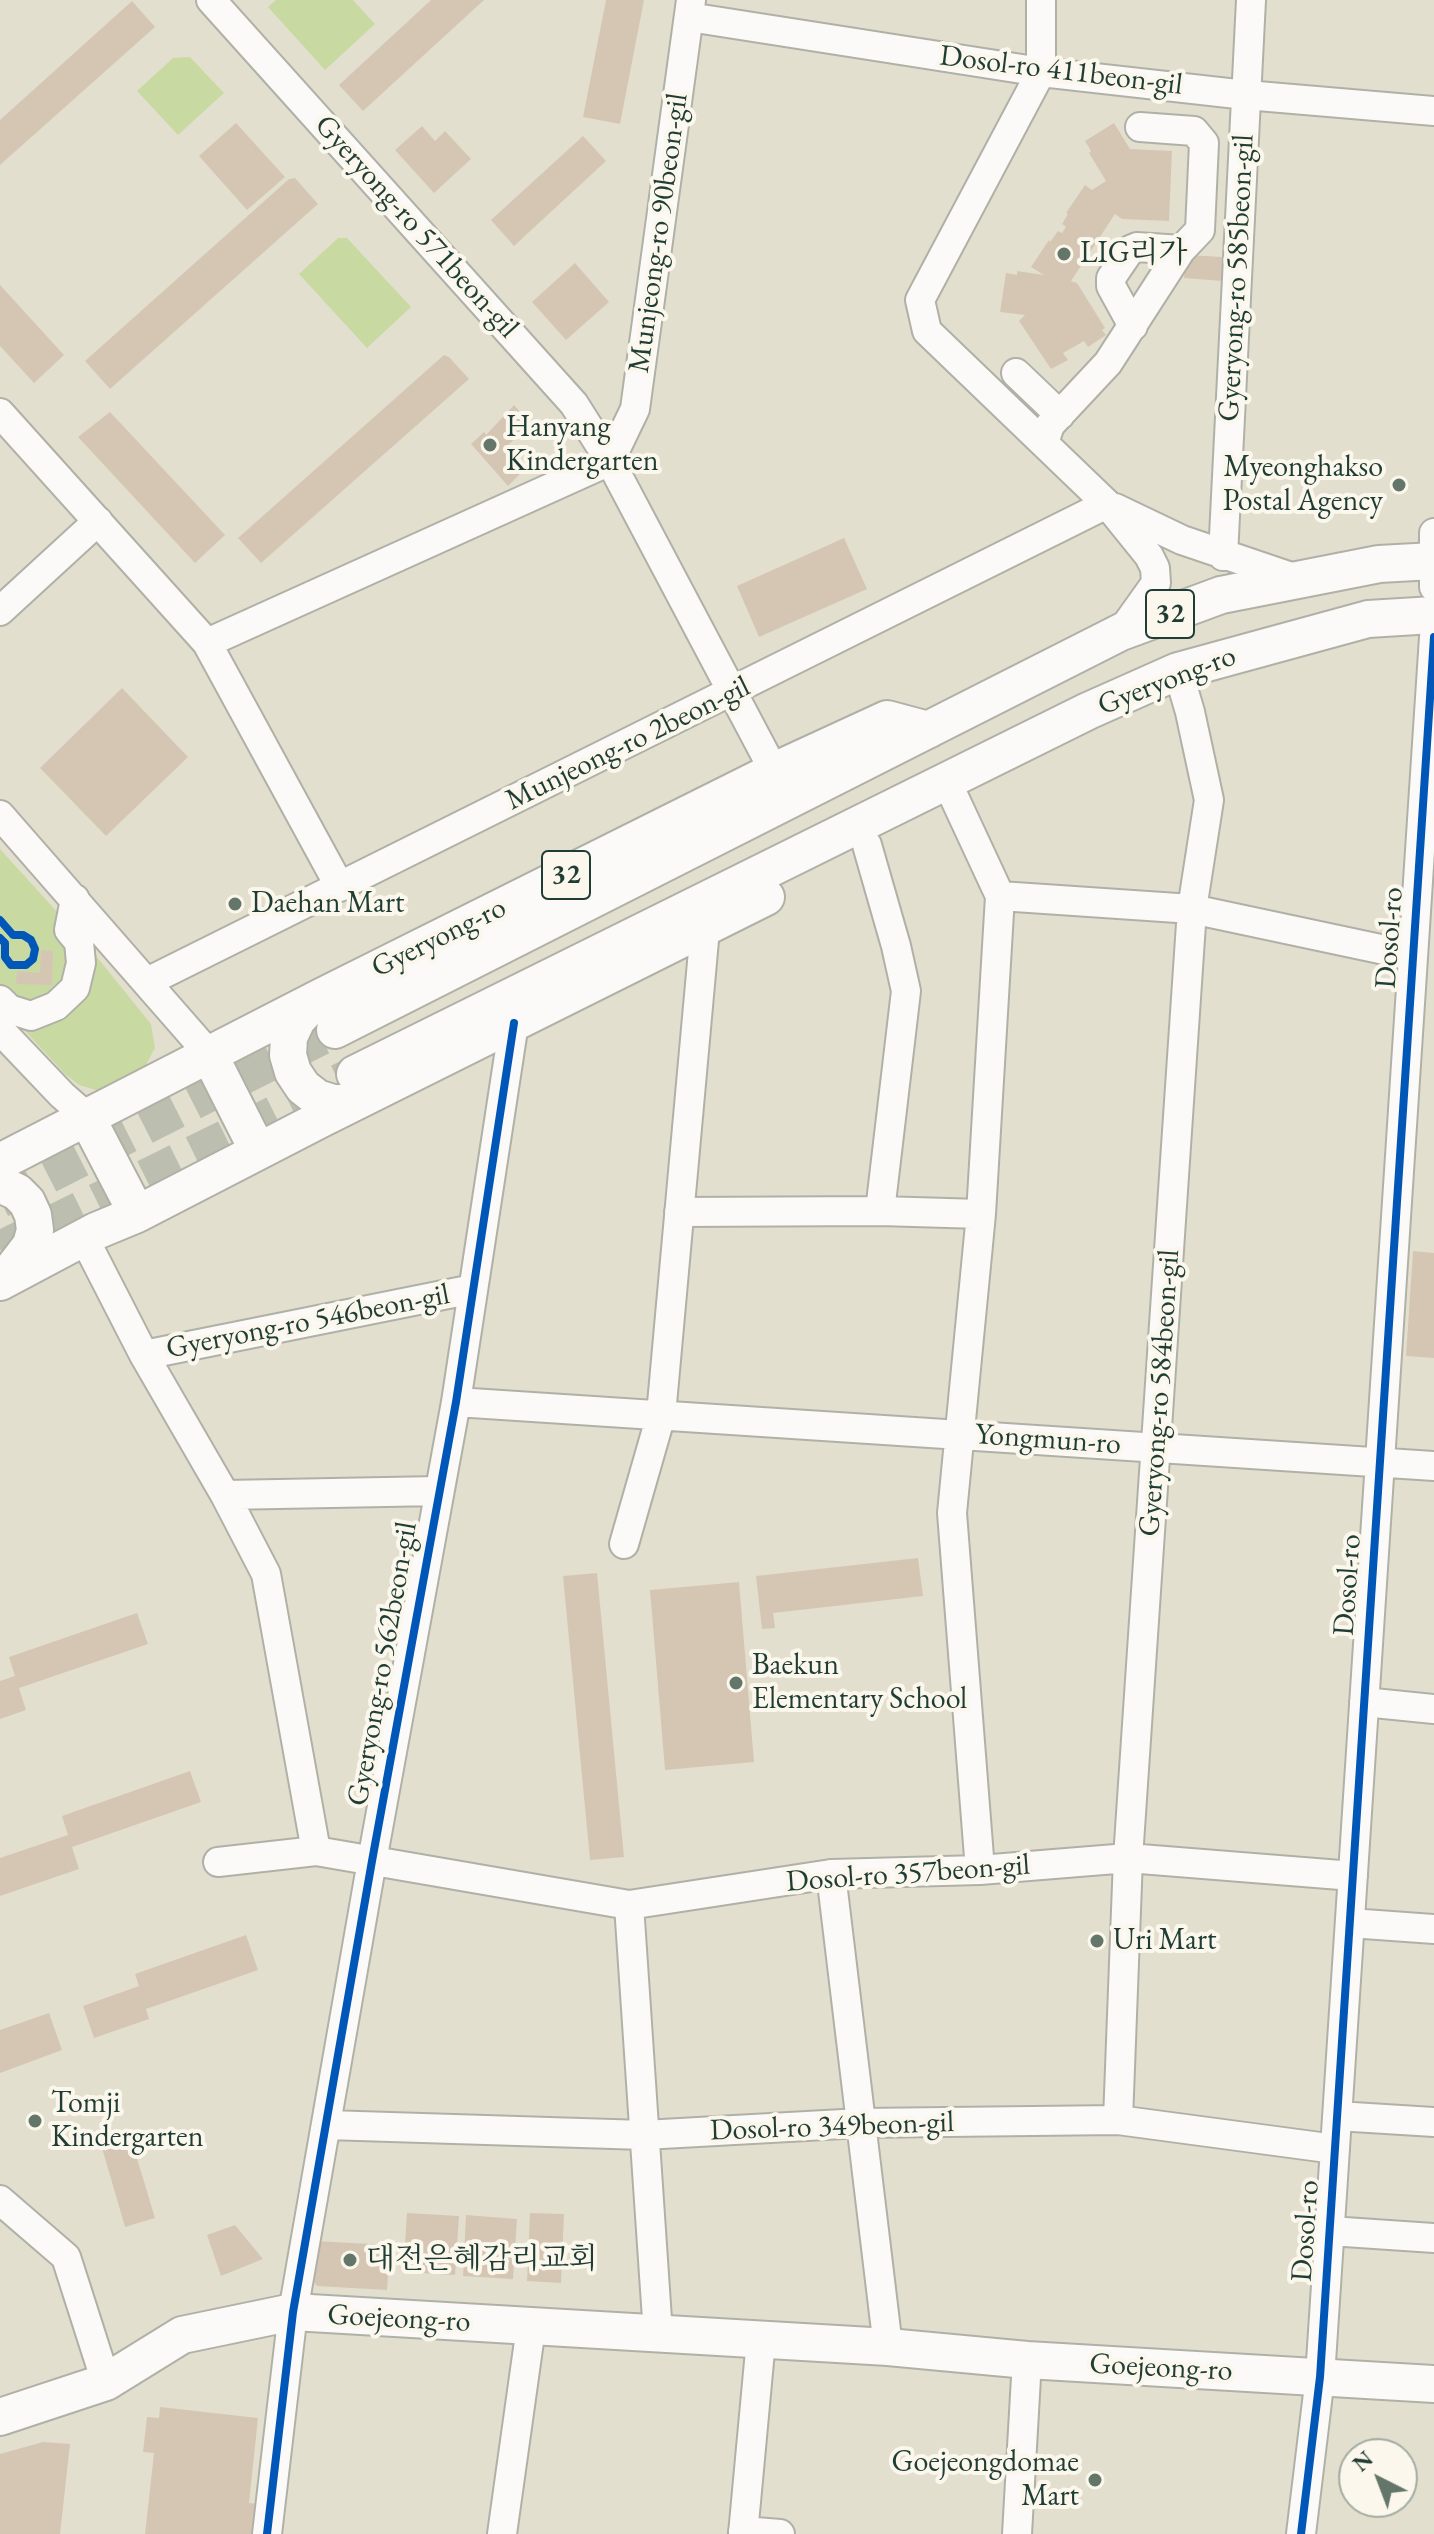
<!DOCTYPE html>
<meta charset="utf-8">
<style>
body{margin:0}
#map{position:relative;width:1434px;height:2534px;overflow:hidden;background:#e3dfcf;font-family:"EB Garamond",serif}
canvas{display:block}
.north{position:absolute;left:1338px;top:2438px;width:80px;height:80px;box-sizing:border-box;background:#fbf7ec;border:2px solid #a3ada2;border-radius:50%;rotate:318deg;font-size:22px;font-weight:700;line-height:32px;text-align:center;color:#1f3d34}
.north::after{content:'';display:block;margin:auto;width:28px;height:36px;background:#64766a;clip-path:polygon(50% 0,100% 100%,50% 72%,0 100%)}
</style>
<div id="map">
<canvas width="1434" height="2534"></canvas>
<div class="north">N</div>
</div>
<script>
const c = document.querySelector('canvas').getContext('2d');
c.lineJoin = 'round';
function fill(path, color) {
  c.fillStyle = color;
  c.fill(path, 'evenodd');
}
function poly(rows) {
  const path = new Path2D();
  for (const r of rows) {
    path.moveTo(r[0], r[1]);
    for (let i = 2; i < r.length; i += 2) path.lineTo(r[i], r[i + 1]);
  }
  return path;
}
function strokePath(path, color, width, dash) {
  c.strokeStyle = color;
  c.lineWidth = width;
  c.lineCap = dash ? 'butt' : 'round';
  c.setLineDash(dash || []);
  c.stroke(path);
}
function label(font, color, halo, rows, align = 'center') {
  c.font = font + ' "EB Garamond","Noto Serif KR",serif';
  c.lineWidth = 8;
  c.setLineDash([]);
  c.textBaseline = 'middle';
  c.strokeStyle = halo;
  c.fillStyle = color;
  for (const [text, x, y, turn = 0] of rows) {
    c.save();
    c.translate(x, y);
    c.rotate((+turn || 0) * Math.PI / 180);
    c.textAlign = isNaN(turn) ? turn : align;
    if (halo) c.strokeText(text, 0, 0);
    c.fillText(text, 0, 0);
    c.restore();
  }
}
fill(poly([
 [276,0,353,0,375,24,325,70,268,7],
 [190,57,224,93,178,135,137,91,173,58],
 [338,238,347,238,411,307,367,348,299,274],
 [0,849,88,946,151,1024,155,1048,142,1072,113,1090,96,1090,79,1085,65,1074,0,1004]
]), '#c8daa2');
fill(poly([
 [431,0,484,0,363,111,339,85],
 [606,0,644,0,620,124,583,117],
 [132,1,155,27,0,165,0,120],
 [236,123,285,177,247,210,199,156],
 [1114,123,1130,149,1172,151,1169,221,1122,219,1115,214,1071,281,1077,283,1105,328,1102,330,1106,335,1088,347,1084,341,1063,353,1068,360,1051,369,1019,321,1025,315,1000,312,1006,273,1017,275,1017,271,1044,275,1031,267,1049,240,1050,242,1058,231,1062,233,1066,227,1062,224,1068,214,1066,213,1085,185,1092,190,1106,181,1089,153,1091,151,1085,141],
 [422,126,435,141,445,131,471,159,434,193,395,150],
 [583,136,606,161,514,246,491,220],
 [295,178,318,204,110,389,85,361,289,179],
 [1186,255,1223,257,1222,281,1184,278],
 [575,263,609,302,566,340,532,302],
 [0,285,64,355,34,383,0,346],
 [444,355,449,357,469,379,261,563,238,538],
 [514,405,531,424,506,447,526,468,508,486,471,444,484,432,486,435],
 [110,412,225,535,195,563,78,437],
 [844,538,867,589,759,637,737,586],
 [122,688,188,757,106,836,40,768],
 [41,950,53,951,52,985,16,984,17,971,40,973],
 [1413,1251,1434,1253,1434,1358,1406,1356],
 [918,1558,923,1596,773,1613,775,1628,762,1629,756,1576],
 [597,1573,624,1857,590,1860,563,1576],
 [739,1582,754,1762,665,1770,650,1590],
 [137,1613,148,1644,19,1688,26,1710,0,1719,0,1681,15,1676,9,1657],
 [190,1771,201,1802,72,1847,79,1869,0,1896,0,1858,68,1835,62,1816],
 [246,1935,258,1970,146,2009,149,2019,94,2038,83,2006,139,1986,135,1974],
 [49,2013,62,2050,0,2073,0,2030],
 [129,2132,155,2218,125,2227,100,2141],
 [407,2213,459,2216,455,2275,403,2272],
 [530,2213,564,2214,561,2283,527,2281],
 [466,2215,517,2219,513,2279,463,2276],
 [235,2225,263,2259,221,2276,207,2235],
 [314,2241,390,2245,387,2290,317,2286,309,2276],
 [160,2407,258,2418,249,2503,267,2505,264,2534,145,2534,154,2453,143,2452,147,2417,159,2418],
 [43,2442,70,2444,60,2534,0,2534,0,2454]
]), '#d5c6b4');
strokePath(poly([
 [0,1200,335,1030],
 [0,1249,355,1074]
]), '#bcbfb0', 36, [36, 18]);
const minor = poly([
 [211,0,574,404,610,461,774,771],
 [1041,0,1041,72,920,300,927,331,1107,504,1149,556,1155,568,1156,583,1121,632],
 [689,17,1041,72,1246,95,1434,111],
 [1133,326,1111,286,1111,278,1130,250,1137,247,1181,250],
 [1016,373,1060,415],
 [0,413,207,643,340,887],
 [1044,443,1050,425,1108,363,1181,250,1200,230,1204,143,1194,131,1140,127],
 [1115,508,1182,540,1297,579],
 [1434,533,1434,587],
 [1223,556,1251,0],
 [0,611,98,521],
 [207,643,610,461,635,409,691,0],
 [947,782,1000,896,981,1214,952,1513,980,1870],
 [0,815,209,1054],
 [867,845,896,946,906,991,880,1211],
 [1000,896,1192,909,1413,956],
 [147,982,1107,504],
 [0,1000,9,1009,31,1016,56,1006,75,988,81,963,79,942,69,930,75,899],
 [0,1030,62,1095,86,1116],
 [679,1212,880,1211,981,1214],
 [84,1238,144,1355,225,1495,266,1574,316,1851],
 [144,1355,473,1289],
 [456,1402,1434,1466],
 [225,1495,439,1491],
 [624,1544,661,1415,705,929],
 [1364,1702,1434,1709],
 [218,1862,316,1851,629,1905,831,1874,980,1870,1128,1858,1353,1876],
 [831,1874,888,2347],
 [629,1905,658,2334],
 [1350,1923,1434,1929],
 [1337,2116,1434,2122],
 [1118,2120,1128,1858,1192,909,1209,800,1190,712,1178,671],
 [327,2125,644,2135,861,2123,1118,2120,1335,2149],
 [0,2200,66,2257,106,2382],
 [1330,2231,1434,2238],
 [743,2531,780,2534],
 [267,2534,293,2312,372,1861,456,1402,514,1023],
 [502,2534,531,2327],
 [743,2534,761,2340],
 [1017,2534,1027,2360],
 [1301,2534,1320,2377,1434,637]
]);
const major = poly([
 [313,1003,297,1020,289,1037,288,1055,293,1072,303,1087,317,1098,333,1103,351,1103,359,1100],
 [335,1030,1121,632,1221,595,1379,564,1434,561],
 [209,1054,258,1151],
 [355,1074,1088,711,1178,671,1368,619,1434,615],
 [86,1116,137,1214],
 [0,1162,321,997,774,771,887,719,928,730],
 [0,1184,17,1192,27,1202,33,1215,35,1230,31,1245,7,1276],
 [0,1282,96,1231,137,1214,321,1119,766,897],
 [0,2417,106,2382,182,2335,293,2312,888,2347,1027,2360,1434,2384]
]);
strokePath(minor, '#b0b1a6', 32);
strokePath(major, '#b0b1a6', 40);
strokePath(minor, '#fbfaf8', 28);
strokePath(major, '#fbfaf8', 36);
strokePath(poly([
 [0,920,13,935,23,935,31,940,35,949,33,959,26,965,11,965,5,957,5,943,0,938],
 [267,2534,293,2312,372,1861,456,1402,514,1023],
 [1301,2534,1320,2377,1434,637]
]), '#0057b8', 8);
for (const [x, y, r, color] of [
 [1064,254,8,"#64766a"],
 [490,445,8,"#64766a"],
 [1399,485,8,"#64766a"],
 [235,904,8,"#64766a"],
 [736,1683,8,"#64766a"],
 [1097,1941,8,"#64766a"],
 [35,2121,8,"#64766a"],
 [350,2260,8,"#64766a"],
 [1095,2480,8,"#64766a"]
]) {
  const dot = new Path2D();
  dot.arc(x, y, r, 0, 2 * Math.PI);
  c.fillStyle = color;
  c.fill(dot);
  strokePath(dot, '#fbf7ec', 3);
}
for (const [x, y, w] of [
 [1170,614,48],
 [566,875,48]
]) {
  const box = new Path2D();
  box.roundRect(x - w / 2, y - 24, w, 48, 6);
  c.fillStyle = '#fbf7ec';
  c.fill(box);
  strokePath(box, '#1f3d34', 2);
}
label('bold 28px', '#1f3d34', null, [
 ["32",1170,614],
 ["32",566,875]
]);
label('30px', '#1f3d34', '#fbf7ec', [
 ["Dosol-ro 411beon-gil",1061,71,7],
 ["Gyeryong-ro 571beon-gil",416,227,48],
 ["Munjeong-ro 90beon-gil",659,233,-82],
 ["Gyeryong-ro 585beon-gil",1237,278,-87],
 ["Gyeryong-ro",1167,681,-21],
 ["Munjeong-ro 2beon-gil",628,744,-26],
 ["Gyeryong-ro",439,938,-26],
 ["Dosol-ro",1390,938,-86],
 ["Gyeryong-ro 546beon-gil",308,1322,-11],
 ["Gyeryong-ro 584beon-gil",1160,1393,-86],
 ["Yongmun-ro",1048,1440,4],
 ["Dosol-ro",1348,1585,-86],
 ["Gyeryong-ro 562beon-gil",383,1664,-80],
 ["Dosol-ro 357beon-gil",908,1874,-4],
 ["Dosol-ro 349beon-gil",832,2127,-2],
 ["Dosol-ro",1306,2231,-86],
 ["Goejeong-ro",399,2319,3],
 ["Goejeong-ro",1161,2368,3]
]);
label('30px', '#1f3d34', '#fbf7ec', [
 ["LIG리가",1080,254],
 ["Hanyang",506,428],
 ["Kindergarten",506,462],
 ["Myeonghakso",1383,468,"right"],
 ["Postal Agency",1383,502,"right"],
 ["Daehan Mart",251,904],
 ["Baekun",752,1666],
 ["Elementary School",752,1700],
 ["Uri Mart",1113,1941],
 ["Tomji",51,2104],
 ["Kindergarten",51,2138],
 ["대전은혜감리교회",366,2260],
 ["Goejeongdomae",1079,2463,"right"],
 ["Mart",1079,2497,"right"]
], 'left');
</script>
